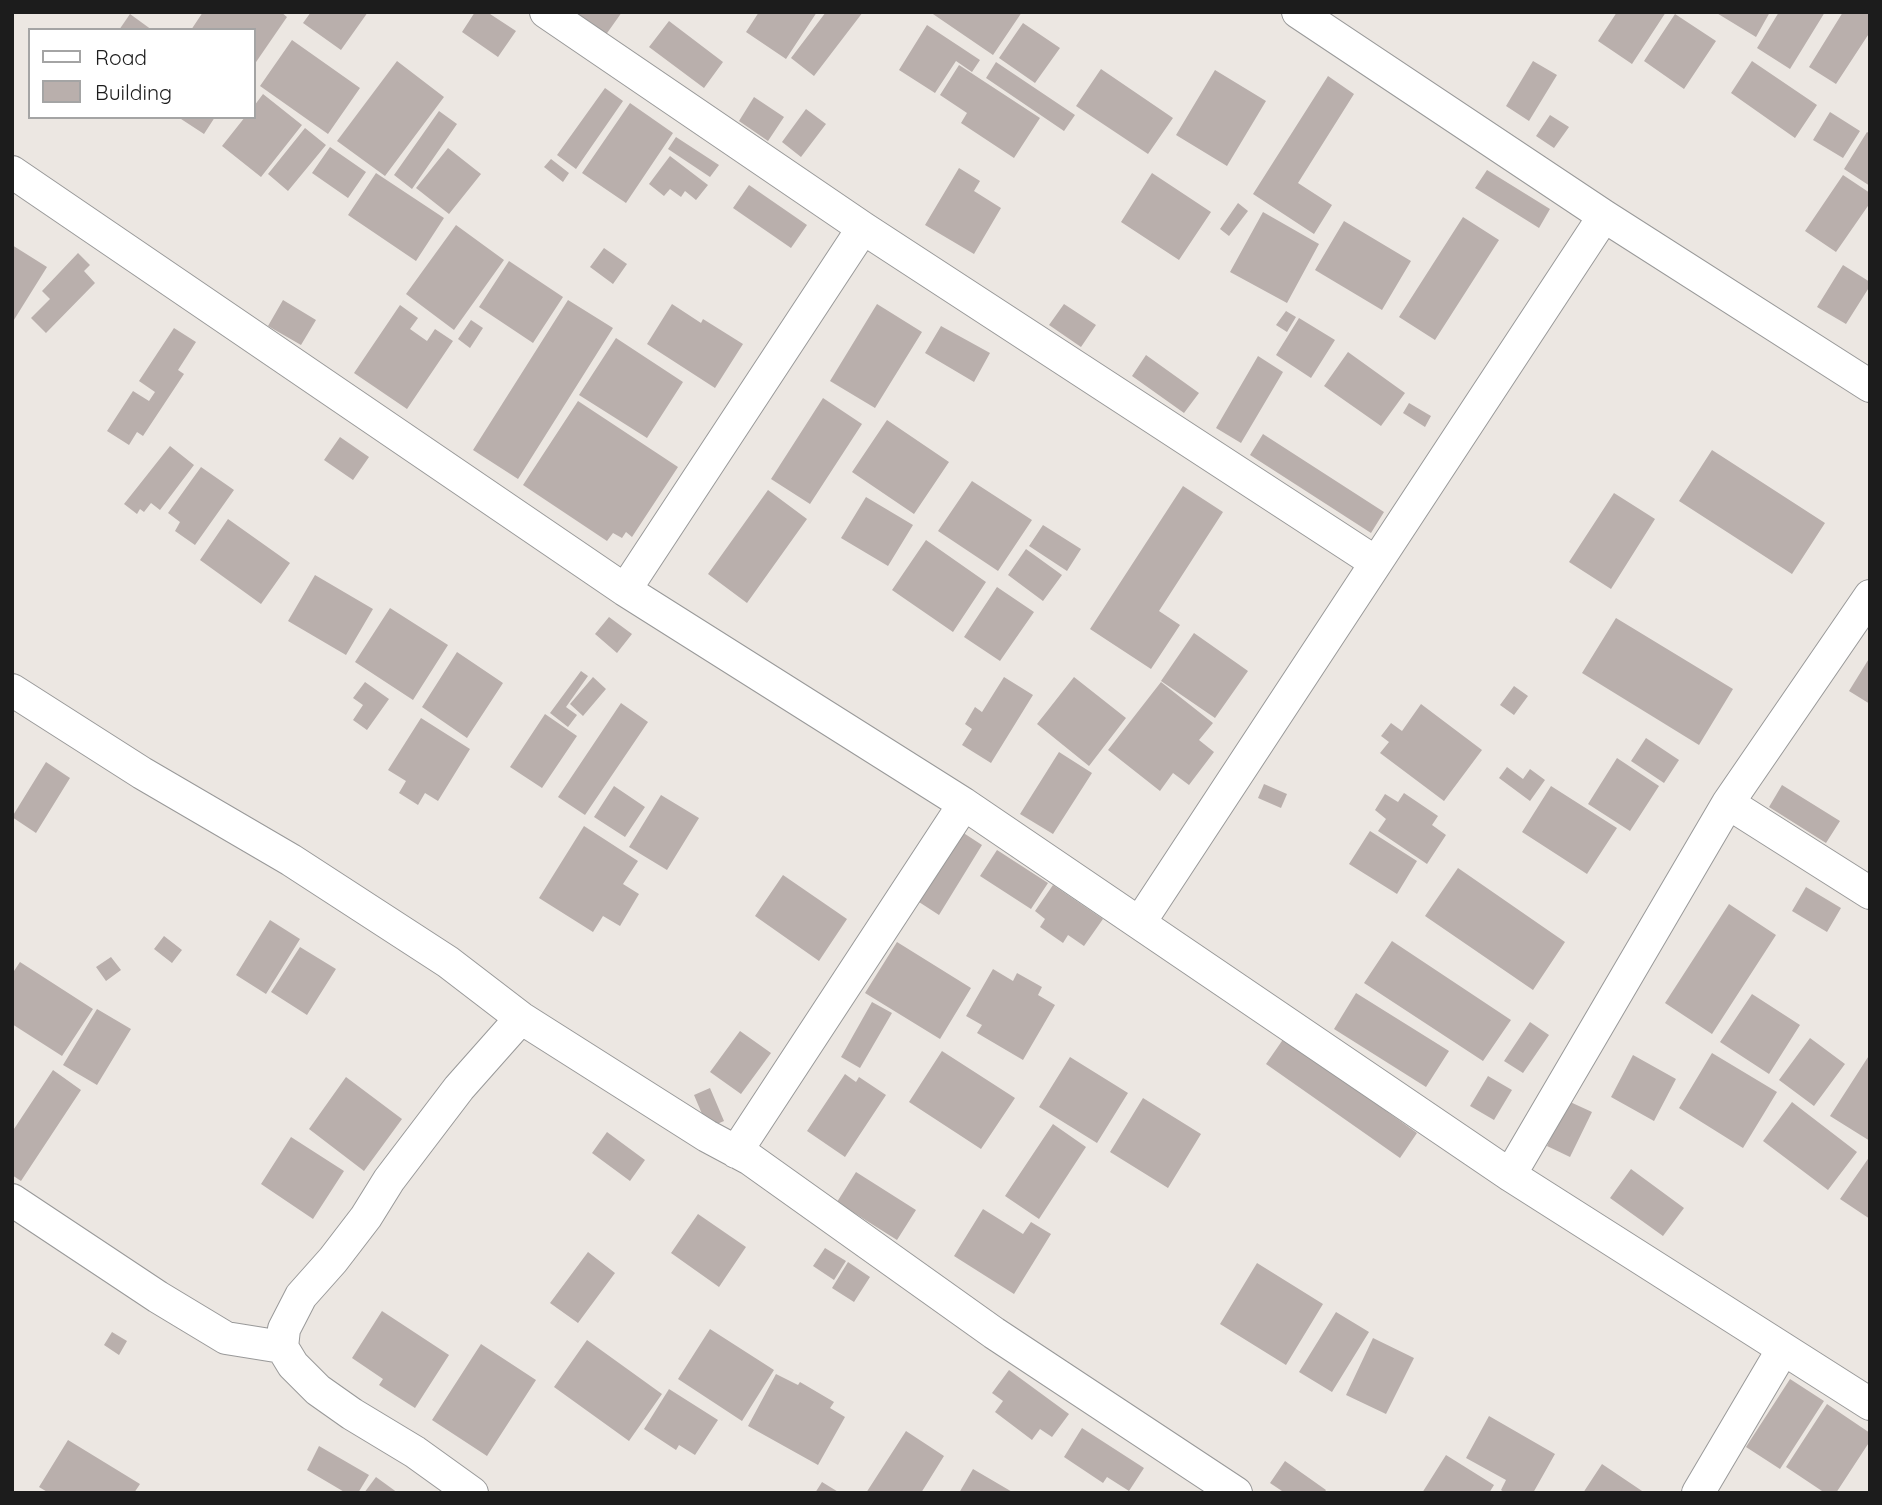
<!DOCTYPE html>
<style>
body{margin:0}
#map{position:relative;width:1882px;height:1505px;overflow:hidden;background:#ece7e2;font-family:Quicksand,sans-serif}
canvas{display:block}
.frame{position:absolute;inset:0;border:14px solid #1c1c1c;pointer-events:none}
.legend{position:absolute;left:28px;top:28px;width:228px;height:91px;box-sizing:border-box;background:#fff;border:2px solid #a4a4a4;margin:0;padding:9px 12px;list-style:none;font-size:21px;color:#1c1c1c}
.legend li{display:flex;align-items:center;gap:14px;height:35px}
.legend b{width:35px;border:2px solid #a4a4a4}
</style>
<div id="map">
<canvas width="1882" height="1505"></canvas>
<div class="frame"></div>
<ul class="legend">
<li><b style="height:9px;background:#fff"></b>Road</li>
<li><b style="height:19px;background:#b9afac"></b>Building</li>
</ul>
</div>
<script>
const c = document.querySelector('canvas').getContext('2d');
c.lineJoin = 'round';
function fill(path, color) {
  c.fillStyle = color;
  c.fill(path, 'evenodd');
}
function poly(rows) {
  const path = new Path2D();
  for (const r of rows) {
    path.moveTo(r[0], r[1]);
    for (let i = 2; i < r.length; i += 2) path.lineTo(r[i], r[i + 1]);
  }
  return path;
}
function strokePath(path, color, width, dash) {
  c.strokeStyle = color;
  c.lineWidth = width;
  c.lineCap = dash ? 'butt' : 'round';
  c.setLineDash(dash || []);
  c.stroke(path);
}
fill(poly([
 [203,12,281,12,287,17,254,65,254,30,191,30],
 [311,12,368,12,341,50,303,23],
 [475,12,487,12,516,31,498,57,462,32],
 [580,12,622,12,605,36,578,15],
 [759,12,817,12,786,59,746,32],
 [826,12,863,12,814,76,791,58],
 [930,12,1022,12,993,55],
 [1617,12,1666,12,1632,64,1598,41],
 [1715,12,1770,12,1756,37],
 [1779,12,1825,12,1790,69,1757,48],
 [1843,12,1870,12,1870,32,1836,84,1809,67],
 [130,14,152,30,119,30],
 [1675,14,1716,41,1684,89,1644,61],
 [669,21,723,62,704,88,649,47],
 [1023,23,1060,48,1035,83,999,58],
 [927,25,980,60,972,72,956,61,935,93,899,70],
 [292,40,360,88,328,134,260,86],
 [397,61,444,97,385,176,337,141],
 [1533,61,1557,75,1529,121,1506,106],
 [1752,61,1817,105,1795,138,1731,93],
 [996,62,1075,115,1064,131,986,78],
 [959,65,1040,118,1014,158,961,123,967,113,940,95],
 [1101,69,1173,118,1148,154,1076,106],
 [1215,70,1266,101,1227,166,1176,135],
 [1328,76,1354,94,1298,183,1332,205,1314,234,1253,194],
 [605,88,623,101,576,169,557,155],
 [263,94,302,125,261,177,222,146,245,117,254,117,254,106],
 [754,97,784,117,768,141,739,121],
 [630,103,673,133,626,203,582,173],
 [806,109,826,124,801,157,782,142],
 [439,111,457,124,412,189,394,175],
 [1830,112,1860,131,1843,158,1813,140],
 [1550,115,1569,127,1554,148,1536,136],
 [178,117,215,117,204,134],
 [305,128,326,145,288,191,268,174],
 [1867,132,1870,134,1870,186,1844,169],
 [676,137,719,165,710,177,668,149],
 [330,147,366,172,348,198,312,173],
 [448,148,481,174,449,214,416,188],
 [670,156,708,185,696,200,685,191,681,197,670,189,664,196,649,184],
 [551,159,569,173,563,182,544,167],
 [959,168,980,181,974,191,1001,208,974,254,925,225],
 [1487,170,1550,209,1539,228,1475,188],
 [376,173,444,218,416,261,348,215],
 [1152,173,1211,212,1179,260,1121,222],
 [1843,175,1870,193,1870,203,1836,252,1805,231],
 [749,185,807,225,791,248,733,208],
 [1238,203,1248,211,1229,236,1220,229],
 [1263,212,1319,244,1287,303,1230,272],
 [1463,217,1499,240,1435,340,1399,317],
 [1344,221,1411,261,1382,310,1315,270],
 [456,225,504,260,454,330,406,294],
 [12,245,47,267,12,323],
 [604,248,627,264,613,284,590,267],
 [78,253,90,265,84,271,95,283,46,333,31,318,50,299,42,291],
 [509,261,563,297,533,343,479,307],
 [1843,265,1870,282,1870,286,1846,324,1817,307],
 [283,300,316,320,301,345,268,326],
 [568,300,613,328,518,479,473,450],
 [672,304,701,323,703,319,743,344,715,388,647,344],
 [877,304,922,332,875,408,830,381],
 [1064,304,1096,325,1081,347,1049,325],
 [400,305,418,318,410,329,427,341,435,329,453,341,407,409,354,373],
 [1286,311,1296,317,1287,332,1276,325],
 [1299,318,1335,340,1311,378,1276,355],
 [471,320,483,328,470,348,458,339],
 [941,326,990,353,974,382,925,353],
 [174,328,196,342,178,370,184,374,143,436,137,432,129,445,107,431,133,391,149,401,155,392,139,381],
 [616,338,683,382,647,438,579,395],
 [1348,352,1405,393,1381,426,1324,386],
 [1146,355,1199,393,1184,413,1132,376],
 [1258,356,1283,372,1241,443,1216,428],
 [823,398,862,424,810,504,771,479],
 [578,401,678,467,632,537,626,532,622,538,613,533,607,541,523,485],
 [1409,403,1431,416,1425,427,1403,413],
 [887,420,949,462,914,514,852,472],
 [1263,434,1384,512,1371,533,1250,455],
 [340,437,369,457,353,480,324,460],
 [170,446,194,465,160,510,151,503,144,512,140,509,137,514,124,504],
 [1712,450,1825,523,1792,574,1679,501],
 [201,467,234,490,195,545,175,531,180,522,168,513],
 [972,481,1032,520,998,571,938,531],
 [1183,486,1223,512,1159,611,1180,625,1151,669,1090,629],
 [768,490,807,519,747,603,708,574],
 [1614,493,1655,519,1611,589,1569,562],
 [866,497,913,525,888,566,841,538],
 [228,519,290,563,261,604,200,560],
 [1043,525,1081,549,1067,571,1029,546],
 [926,540,986,582,953,632,892,590],
 [1026,549,1062,575,1043,601,1008,575],
 [315,575,373,609,346,655,288,621],
 [997,587,1034,612,1000,661,964,637],
 [390,608,448,645,413,700,355,662],
 [609,617,632,634,617,653,595,634],
 [1616,618,1733,689,1699,745,1582,673],
 [1194,633,1248,671,1215,718,1161,681],
 [457,652,503,683,467,738,422,707],
 [1870,657,1870,704,1849,691],
 [581,671,588,676,566,707,577,715,568,727,550,713],
 [593,677,606,689,583,716,570,704],
 [1004,677,1033,695,991,763,962,745,972,729,965,724,975,707,982,712],
 [1074,677,1126,718,1089,766,1037,724],
 [365,682,389,699,367,730,353,720,363,705,353,698],
 [1161,682,1213,723,1199,740,1214,752,1189,785,1173,773,1160,791,1108,750],
 [1514,686,1528,696,1514,715,1500,705],
 [621,703,648,722,585,815,558,797],
 [1421,704,1482,750,1444,801,1380,753,1389,742,1381,736,1391,723,1402,731],
 [545,714,577,736,542,788,510,767],
 [421,718,470,749,438,801,425,793,418,805,399,793,406,781,388,770],
 [1646,738,1679,760,1664,783,1631,761],
 [1059,752,1092,773,1053,834,1020,814],
 [1617,758,1659,786,1630,831,1588,804],
 [46,762,70,778,36,833,12,817],
 [1507,767,1523,779,1530,769,1545,780,1530,801,1499,778],
 [1264,784,1287,794,1281,808,1258,798],
 [1782,785,1840,821,1826,843,1769,807],
 [614,786,645,807,625,837,594,817],
 [1551,786,1617,828,1587,874,1522,832],
 [1404,793,1438,816,1432,825,1446,835,1427,864,1378,831,1386,819,1375,810,1385,794,1398,802],
 [661,795,699,818,667,870,629,847],
 [584,826,638,861,623,884,639,894,620,926,603,916,593,932,539,898],
 [1370,831,1417,861,1397,894,1349,864],
 [962,832,982,845,939,915,919,902],
 [997,850,1048,883,1031,909,980,876],
 [1458,868,1565,942,1533,990,1425,916],
 [783,875,847,919,819,961,755,916],
 [1053,885,1103,919,1084,946,1068,935,1063,943,1040,927,1045,919,1035,911],
 [1806,887,1841,908,1827,932,1792,911],
 [1729,904,1776,935,1712,1034,1665,1003],
 [270,920,300,939,266,994,236,975],
 [164,936,182,950,172,963,154,949],
 [1392,941,1511,1020,1483,1061,1364,983],
 [897,942,971,988,940,1039,865,993],
 [300,947,336,969,307,1015,271,992],
 [111,957,121,970,106,981,96,967],
 [20,962,93,1009,62,1056,12,1024,12,974],
 [993,969,1013,981,1017,973,1042,987,1038,995,1055,1005,1023,1060,977,1033,982,1025,966,1016],
 [1356,993,1449,1051,1426,1087,1334,1029],
 [1752,994,1800,1025,1769,1074,1720,1042],
 [872,1002,892,1013,860,1068,841,1057],
 [97,1009,131,1029,97,1085,63,1065],
 [1530,1022,1549,1035,1523,1073,1504,1061],
 [740,1031,771,1053,741,1094,710,1072],
 [1284,1038,1417,1133,1400,1158,1266,1064],
 [1810,1038,1845,1064,1814,1106,1779,1080],
 [942,1051,1015,1098,981,1149,909,1102],
 [1712,1053,1777,1092,1743,1148,1679,1108],
 [1870,1054,1870,1141,1830,1116],
 [1633,1055,1676,1079,1654,1121,1611,1097],
 [1070,1057,1128,1093,1097,1143,1039,1107],
 [53,1070,81,1090,21,1181,12,1175,12,1132],
 [845,1074,856,1082,859,1077,886,1095,845,1157,807,1131],
 [1488,1076,1512,1090,1494,1120,1470,1106],
 [346,1077,402,1119,364,1171,309,1129],
 [710,1088,724,1121,708,1128,694,1095],
 [1143,1098,1201,1134,1168,1188,1110,1152],
 [1568,1101,1592,1112,1570,1157,1547,1146],
 [1792,1102,1857,1152,1828,1190,1763,1141],
 [1053,1124,1086,1147,1039,1219,1005,1196],
 [607,1132,645,1160,630,1181,592,1153],
 [291,1137,344,1171,313,1219,261,1184],
 [1870,1156,1870,1219,1840,1199],
 [1631,1169,1684,1208,1663,1236,1610,1198],
 [856,1172,916,1210,897,1240,837,1202],
 [983,1209,1023,1234,1031,1222,1051,1234,1014,1294,954,1256],
 [698,1214,746,1247,719,1287,671,1253],
 [825,1248,846,1261,834,1280,813,1266],
 [588,1252,615,1273,578,1323,550,1303],
 [848,1262,870,1277,854,1302,832,1288],
 [1257,1263,1323,1304,1286,1365,1220,1324],
 [382,1311,449,1355,415,1408,379,1385,383,1379,352,1358],
 [1336,1312,1369,1332,1332,1392,1299,1372],
 [710,1329,774,1370,742,1421,678,1379],
 [112,1332,127,1341,119,1355,104,1345],
 [1373,1338,1414,1358,1386,1414,1346,1395],
 [587,1340,662,1394,629,1441,554,1387],
 [481,1344,536,1380,487,1456,432,1420],
 [1009,1370,1069,1414,1052,1437,1040,1429,1032,1440,995,1412,1003,1401,992,1393],
 [776,1374,798,1385,800,1382,834,1402,830,1408,845,1417,818,1465,748,1426],
 [1790,1379,1824,1401,1780,1469,1746,1447],
 [669,1389,718,1420,695,1455,679,1445,676,1450,644,1429],
 [1827,1404,1870,1433,1870,1441,1836,1493,1825,1493,1786,1467],
 [1489,1416,1555,1454,1533,1493,1505,1493,1501,1490,1506,1480,1466,1458],
 [1082,1428,1144,1468,1129,1491,1107,1477,1103,1483,1064,1457],
 [906,1431,944,1456,921,1493,866,1493],
 [68,1440,140,1484,134,1493,49,1493,39,1487],
 [319,1446,369,1475,358,1493,346,1493,307,1470],
 [1446,1455,1494,1485,1489,1493,1422,1493],
 [1285,1461,1326,1490,1324,1493,1285,1493,1270,1483],
 [1602,1464,1645,1493,1583,1493],
 [973,1469,1014,1493,959,1493],
 [376,1477,398,1493,364,1493],
 [822,1482,840,1493,815,1493]
]), '#b9afac');
const minor = poly([
 [546,12,863,228,1375,562],
 [1298,12,1604,216,1870,386],
 [12,172,625,590,964,804,1510,1175,1870,1404],
 [625,590,863,228],
 [12,690,142,773,291,860,448,962,521,1018,707,1136,750,1159,994,1333,1236,1493],
 [1728,803,1870,893],
 [1140,922,1604,216],
 [736,1152,964,804],
 [1510,1175,1728,803,1870,596],
 [12,1200,158,1297,226,1338,282,1347],
 [472,1493,415,1452,352,1414,318,1390,293,1365,282,1347,284,1329,301,1296,333,1260,366,1217,389,1180,459,1088,521,1018],
 [1698,1493,1783,1349]
]);
strokePath(minor, '#999', 34);
strokePath(minor, '#fff', 32);
</script>
